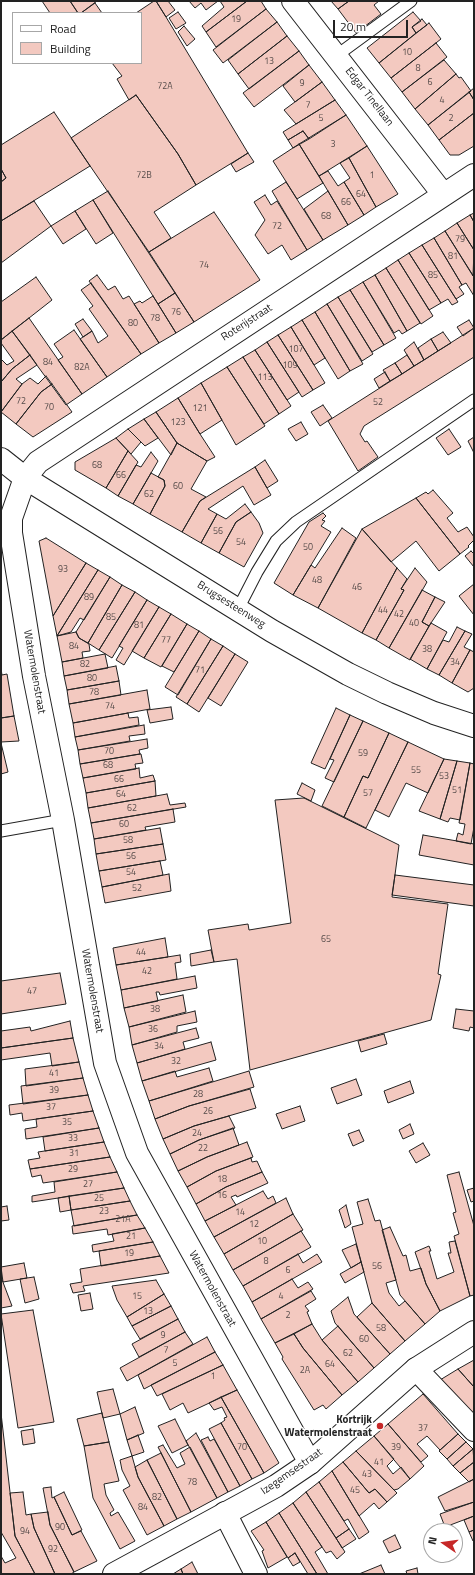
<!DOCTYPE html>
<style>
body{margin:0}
#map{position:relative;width:475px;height:1575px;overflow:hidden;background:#fff;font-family:"Titillium Web",sans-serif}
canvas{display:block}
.frame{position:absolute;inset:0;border:2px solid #222;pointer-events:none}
.legend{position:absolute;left:12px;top:12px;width:130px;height:52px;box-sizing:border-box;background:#fff;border:1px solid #a7a7a7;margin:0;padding:5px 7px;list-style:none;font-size:12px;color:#222}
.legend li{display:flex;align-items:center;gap:8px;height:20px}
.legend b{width:20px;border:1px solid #a7a7a7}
.north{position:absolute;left:423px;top:1523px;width:40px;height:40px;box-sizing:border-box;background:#fff;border:1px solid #a7a7a7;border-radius:50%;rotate:283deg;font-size:11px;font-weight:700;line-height:16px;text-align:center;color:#222}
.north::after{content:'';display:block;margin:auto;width:14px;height:18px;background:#c62828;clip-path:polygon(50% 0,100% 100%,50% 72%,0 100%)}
.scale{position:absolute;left:333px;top:20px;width:75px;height:18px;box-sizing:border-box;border:2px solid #222;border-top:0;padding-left:5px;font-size:12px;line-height:14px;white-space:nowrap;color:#222;-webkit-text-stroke:3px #fff;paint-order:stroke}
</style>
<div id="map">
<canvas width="475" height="1575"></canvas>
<div class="frame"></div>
<ul class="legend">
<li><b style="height:5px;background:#fff"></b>Road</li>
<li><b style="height:11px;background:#f3c9c0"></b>Building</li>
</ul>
<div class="north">N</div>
<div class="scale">20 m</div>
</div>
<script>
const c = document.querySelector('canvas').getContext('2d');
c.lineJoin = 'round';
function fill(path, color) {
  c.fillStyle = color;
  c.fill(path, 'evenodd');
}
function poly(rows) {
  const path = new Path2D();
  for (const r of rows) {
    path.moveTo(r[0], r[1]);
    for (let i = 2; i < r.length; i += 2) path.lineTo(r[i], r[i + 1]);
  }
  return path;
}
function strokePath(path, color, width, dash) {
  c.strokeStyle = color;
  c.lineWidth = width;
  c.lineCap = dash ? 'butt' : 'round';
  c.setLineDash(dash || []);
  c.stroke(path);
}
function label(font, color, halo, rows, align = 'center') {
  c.font = font + ' "Titillium Web",sans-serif';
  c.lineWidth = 3;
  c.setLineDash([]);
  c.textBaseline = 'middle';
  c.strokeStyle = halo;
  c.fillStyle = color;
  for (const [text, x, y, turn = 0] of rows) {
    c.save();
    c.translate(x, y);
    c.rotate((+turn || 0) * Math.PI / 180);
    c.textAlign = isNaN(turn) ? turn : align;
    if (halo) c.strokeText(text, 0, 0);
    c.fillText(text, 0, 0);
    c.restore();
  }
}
const building = poly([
 [42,1,70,1,78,13,50,13,42,1],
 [70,1,97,1,81,13,78,13,70,1],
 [154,1,156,1,166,17,248,153,196,185,178,154,136,95,129,100,117,79,122,76,112,63,141,63,141,13,136,13,154,1],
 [156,1,168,1,175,10,166,17,156,1],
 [189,1,218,1,206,10,201,3,195,8,189,1],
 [220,1,247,1,206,32,202,26,224,7,220,1],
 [247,1,261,1,266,9,216,47,206,32,247,1],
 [331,1,349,1,338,9,331,1],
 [349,1,379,1,374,5,381,14,356,33,338,9,349,1],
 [95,3,102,13,81,13,95,3],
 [266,9,277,22,223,63,213,50,266,9],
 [178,12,186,23,176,29,169,18,178,12],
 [413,12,421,21,412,27,416,33,379,63,367,48,413,12],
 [422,19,427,25,416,33,412,27,422,19],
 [277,22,287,36,238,74,228,60,277,22],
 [429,23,441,39,391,78,379,63,429,23],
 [184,26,195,39,187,46,178,32,184,26],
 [287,36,299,51,249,89,238,74,287,36],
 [436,43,447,57,402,92,391,78,436,43],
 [299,51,309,65,254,107,243,93,299,51],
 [444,60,456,74,415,109,402,92,444,60],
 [309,65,322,82,295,102,283,86,309,65],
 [456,74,459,78,461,77,471,91,428,125,415,109,456,74],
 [322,82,335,100,296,124,284,110,322,82],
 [474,88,474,100,469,92,474,88],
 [469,92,474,100,474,113,439,140,428,125,469,92],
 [136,95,178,154,196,185,154,212,171,238,149,252,71,138,136,95],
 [335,100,346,115,309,139,303,131,288,140,283,132,335,100],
 [54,112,90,166,1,221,1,182,6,178,1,169,1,145,54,112],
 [474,113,474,146,459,155,450,155,439,140,474,113],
 [346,115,367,146,319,176,299,144,346,115],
 [303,131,309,139,293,148,288,140,303,131],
 [299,144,323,183,297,199,273,161,299,144],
 [367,146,398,194,376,207,349,158,367,146],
 [248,153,254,162,236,172,231,164,248,153],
 [349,158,376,207,364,215,344,182,350,178,340,163,349,158],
 [1,169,6,178,1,182,1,169],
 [328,171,338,186,344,182,364,215,348,225,319,176,328,171],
 [286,182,323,240,307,250,272,191,286,182],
 [108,191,175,293,158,304,93,200,108,191],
 [328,191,348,225,323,240,304,209,328,191],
 [265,195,271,205,277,201,307,250,291,260,282,245,268,254,255,235,265,220,254,202,265,195],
 [93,200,113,233,96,244,75,211,93,200],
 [34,201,51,226,1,263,1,221,34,201],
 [75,211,86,229,63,244,51,226,75,211],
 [214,212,260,280,194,322,149,252,214,212],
 [474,213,474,222,470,215,474,213],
 [470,215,474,222,474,250,457,223,470,215],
 [457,223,474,250,473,276,445,231,457,223],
 [445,231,474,277,474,296,466,283,462,285,434,238,445,231],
 [434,238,462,285,459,287,464,294,456,299,422,245,434,238],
 [422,245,458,302,452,305,448,299,441,303,409,253,422,245],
 [409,253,441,303,429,310,398,260,409,253],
 [398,260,433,316,421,324,386,268,398,260],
 [386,268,420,323,407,331,375,275,386,268],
 [97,275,108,290,115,286,123,299,129,296,159,343,141,354,89,281,97,275],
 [375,275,407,331,402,334,399,330,394,333,363,282,375,275],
 [36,277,52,300,1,340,1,302,36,277],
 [363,282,396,338,384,345,350,290,363,282],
 [91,283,141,354,107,377,80,339,92,331,98,343,108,336,89,309,93,306,81,290,91,283],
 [350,290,384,345,372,352,338,297,350,290],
 [175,293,194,322,176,333,158,304,175,293],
 [153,296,176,333,159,343,134,304,140,301,142,303,153,296],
 [338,297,373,354,362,361,327,304,338,297],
 [327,304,363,364,350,371,315,312,327,304],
 [315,312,350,371,338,379,302,320,315,312],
 [29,318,82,394,66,405,12,331,29,318],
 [83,319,92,331,83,337,75,324,83,319],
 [302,320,325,358,314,365,291,327,302,320],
 [469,320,474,328,463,336,457,327,469,320],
 [291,327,325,383,313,390,278,335,291,327],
 [474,328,474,357,364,426,360,434,365,442,367,441,378,457,358,471,328,421,474,328],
 [74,330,107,377,82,394,58,360,63,357,54,344,74,330],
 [12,331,30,355,12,369,1,382,1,359,7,365,14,361,1,343,1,340,12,331],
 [443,332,451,343,438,351,431,339,443,332],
 [278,335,313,390,302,397,267,342,278,335],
 [431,339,438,351,424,360,418,348,431,339],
 [267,342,299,392,287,400,255,350,267,342],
 [414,342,424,360,414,366,404,350,414,342],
 [255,350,291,406,279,414,243,357,255,350],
 [30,355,37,365,16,379,22,384,1,412,1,382,12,369,30,355],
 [407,355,414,366,402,374,395,363,407,355],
 [243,357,279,414,264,424,227,367,243,357],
 [395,363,402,374,390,381,383,370,395,363],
 [227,367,265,426,236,445,201,383,227,367],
 [385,372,390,381,379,388,374,379,385,372],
 [46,376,52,384,41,392,16,424,1,412,22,384,30,378,38,384,46,376],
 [201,383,222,420,200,434,178,398,201,383],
 [52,384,72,412,33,437,16,424,41,392,52,384],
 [178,398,200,434,215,457,207,461,177,443,156,412,178,398],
 [323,405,332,418,320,426,311,412,323,405],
 [156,412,177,443,171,455,144,419,156,412],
 [144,419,158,438,145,446,128,429,144,419],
 [301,422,308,434,296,441,288,429,301,422],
 [128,429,141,442,131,454,116,438,128,429],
 [449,429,461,447,448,455,436,438,449,429],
 [474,437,474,453,468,441,474,437],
 [116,438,128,451,106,488,75,470,75,462,116,438],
 [177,443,207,461,191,489,206,497,200,501,182,532,150,514,165,486,164,480,158,477,177,443],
 [128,451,138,462,118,496,106,488,128,451],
 [151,452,158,461,133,504,118,496,136,465,141,467,151,452],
 [265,460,278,481,267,488,255,467,265,460],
 [255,467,271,495,254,505,243,486,208,509,217,514,201,543,182,532,200,501,255,467],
 [151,473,164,480,165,486,150,514,133,504,151,473],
 [433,490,453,513,447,518,458,532,467,527,474,537,474,540,468,546,469,547,460,554,416,498,426,492,428,494,433,490],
 [416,498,460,554,439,571,416,541,391,562,362,529,416,498],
 [245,504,251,512,236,522,219,553,201,543,217,514,226,519,245,504],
 [251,512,259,523,263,533,244,567,219,553,236,522,251,512],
 [323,513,326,516,322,520,325,521,321,526,331,532,293,595,274,583,309,522,323,513],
 [342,528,356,538,318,608,293,595,311,565,315,568,342,528],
 [362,529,397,568,362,633,318,608,362,529],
 [46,538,86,563,53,616,39,541,46,538],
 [471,551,474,554,474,567,465,556,471,551],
 [86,563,98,570,57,636,53,616,86,563],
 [397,568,407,579,401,589,404,590,376,640,362,633,397,568],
 [415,568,427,582,389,648,376,640,404,590,401,589,415,568],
 [98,570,110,577,84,620,80,618,71,632,57,636,98,570],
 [110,577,122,585,88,643,79,638,76,632,110,577],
 [474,584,474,615,459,596,474,584],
 [122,585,135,592,99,650,88,643,122,585],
 [422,590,435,597,422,622,429,626,410,660,389,648,422,590],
 [135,592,147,600,112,658,99,650,135,592],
 [435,597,445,602,429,626,422,622,435,597],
 [147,600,159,607,124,665,116,660,123,648,119,646,147,600],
 [159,607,171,614,144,658,132,651,159,607],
 [171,614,187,624,161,667,144,658,171,614],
 [431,623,447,632,427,669,410,659,431,623],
 [187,624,199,631,174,672,162,666,187,624],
 [457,627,465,631,439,675,427,669,443,640,449,642,457,627],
 [199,631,211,639,178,695,165,687,199,631],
 [465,631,472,634,464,647,470,650,452,683,439,675,465,631],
 [76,632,79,638,89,644,90,651,82,652,83,658,62,662,57,636,76,632],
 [211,639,223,646,187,704,176,697,211,639],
 [223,646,235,654,199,712,187,704,223,646],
 [470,650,474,652,474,688,468,692,452,683,470,650],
 [105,654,108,668,64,676,62,662,105,654],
 [235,654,248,662,221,706,208,698,235,654],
 [116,666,119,681,67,690,64,676,116,666],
 [1,669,2,675,7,674,14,716,1,718,1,669],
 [119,681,121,695,69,704,67,690,119,681],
 [147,690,150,709,73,723,69,704,147,690],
 [171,707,173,719,150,723,147,710,171,707],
 [336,708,350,715,325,769,311,763,336,708],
 [128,713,129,718,138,717,139,725,75,737,73,723,128,713],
 [350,715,363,721,334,782,325,778,334,760,330,759,350,715],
 [14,716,19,741,1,742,1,718,14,716],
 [363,721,389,733,368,778,363,776,344,817,322,806,363,721],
 [144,725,145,734,129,736,130,741,78,750,75,737,144,725],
 [389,733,408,742,366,828,344,817,363,776,368,778,389,733],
 [147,739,148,748,139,750,140,754,80,764,78,750,147,739],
 [408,742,444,759,428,793,406,783,389,817,375,810,408,742],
 [1,743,8,772,1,774,1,743],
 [140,754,141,754,143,763,135,764,136,769,83,778,80,764,140,754],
 [444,759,457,761,440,819,419,811,444,759],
 [457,761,470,763,460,820,450,818,448,822,440,819,457,761],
 [470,763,474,764,474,827,471,844,456,841,458,833,463,835,465,824,459,823,470,763],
 [139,768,140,778,153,775,155,781,86,793,83,778,139,768],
 [155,781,156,796,88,808,86,793,155,781],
 [302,783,315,790,311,801,297,794,302,783],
 [167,794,170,805,185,803,186,807,91,823,88,808,167,794],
 [304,798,399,845,392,897,448,904,438,974,441,975,431,1020,250,1070,237,959,214,962,208,930,248,924,249,930,291,923,275,800,304,798],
 [173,809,175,822,145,827,146,830,94,839,91,823,173,809],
 [160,828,163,844,96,854,94,839,160,828],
 [423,835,474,844,474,865,419,855,423,835],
 [163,844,166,860,99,871,96,854,163,844],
 [160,861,163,875,102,887,99,871,160,861],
 [169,874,171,891,105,903,102,887,169,874],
 [395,875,474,885,474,906,392,895,395,875],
 [165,938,168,957,116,965,113,948,165,938],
 [211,950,214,962,191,966,190,954,211,950],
 [180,955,181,962,175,963,177,979,121,990,116,965,180,955],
 [60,973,66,1004,1,1014,1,981,60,973],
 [195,976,197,988,160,995,159,992,156,992,158,1001,124,1008,121,990,195,976],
 [183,995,186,1012,129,1027,124,1008,183,995],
 [456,1009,474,1011,474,1028,470,1027,469,1031,453,1028,456,1009],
 [195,1011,197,1022,177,1026,177,1032,132,1045,129,1027,195,1011],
 [70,1021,73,1038,1,1048,1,1031,30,1027,31,1031,70,1021],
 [196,1028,199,1038,183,1042,185,1049,137,1063,132,1045,196,1028],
 [384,1034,387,1044,361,1052,358,1041,384,1034],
 [73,1038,79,1062,52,1066,50,1053,1,1060,1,1048,73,1038],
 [211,1042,216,1060,142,1081,137,1063,211,1042],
 [79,1062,83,1078,26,1086,25,1069,79,1062],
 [209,1068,213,1081,149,1101,142,1081,175,1071,177,1077,209,1068],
 [249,1071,254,1087,189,1106,155,1119,149,1101,249,1071],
 [83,1078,88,1095,23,1104,21,1086,83,1078],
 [356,1079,362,1095,337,1104,331,1088,356,1079],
 [410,1081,414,1093,388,1103,384,1091,410,1081],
 [250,1089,256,1108,194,1126,163,1139,155,1119,189,1106,250,1089],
 [88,1095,93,1111,23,1121,22,1113,10,1115,9,1105,88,1095],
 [300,1106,305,1121,282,1129,276,1114,300,1106],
 [93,1111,99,1128,26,1139,25,1129,37,1127,36,1119,93,1111],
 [229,1116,235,1128,199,1140,170,1154,163,1139,194,1126,229,1116],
 [410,1124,414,1134,403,1139,399,1130,410,1124],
 [99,1128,104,1142,45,1151,43,1137,99,1128],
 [233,1128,239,1145,207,1157,178,1171,170,1154,199,1140,233,1128],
 [359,1130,364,1141,353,1146,348,1134,359,1130],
 [104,1142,110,1157,30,1169,28,1160,40,1158,38,1152,104,1142],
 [247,1142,253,1157,216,1171,187,1187,178,1171,207,1157,247,1142],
 [423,1143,430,1155,416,1163,409,1151,423,1143],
 [110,1157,117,1172,43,1183,41,1175,32,1177,30,1169,110,1157],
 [251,1158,252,1162,257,1161,262,1172,226,1187,196,1204,187,1187,216,1171,251,1158],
 [117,1172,124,1188,32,1202,32,1196,55,1192,54,1182,117,1172],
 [262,1172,268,1183,237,1197,236,1195,231,1197,236,1205,205,1221,196,1204,226,1187,262,1172],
 [459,1172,474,1226,474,1295,470,1296,454,1236,459,1234,453,1213,456,1212,447,1175,459,1172],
 [124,1188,130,1201,71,1210,69,1196,124,1188],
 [474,1188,474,1201,471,1202,467,1190,474,1188],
 [263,1191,268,1199,273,1196,276,1203,214,1237,205,1221,263,1191],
 [69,1196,71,1210,60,1212,58,1198,69,1196],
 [286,1198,293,1214,224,1254,214,1237,286,1198],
 [368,1199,375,1221,380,1220,396,1280,386,1283,389,1293,399,1306,405,1301,425,1324,405,1341,372,1303,352,1227,363,1224,357,1202,368,1199],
 [130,1201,137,1215,74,1226,71,1210,130,1201],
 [346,1205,351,1224,345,1228,339,1210,346,1205],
 [7,1206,9,1220,1,1221,1,1207,7,1206],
 [293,1214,303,1230,233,1270,224,1254,293,1214],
 [137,1215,145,1228,108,1235,107,1229,73,1234,72,1226,137,1215],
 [390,1227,403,1256,406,1255,410,1271,421,1268,426,1284,440,1311,425,1324,400,1295,382,1230,390,1227],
 [145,1228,153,1242,93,1252,92,1245,114,1241,112,1234,145,1228],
 [301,1231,311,1247,243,1286,233,1270,301,1231],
 [455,1241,470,1296,440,1311,426,1284,415,1252,429,1246,431,1251,429,1251,437,1279,454,1272,448,1253,451,1253,449,1242,455,1241],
 [153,1242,160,1256,101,1266,99,1251,153,1242],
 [356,1244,361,1262,351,1268,342,1250,356,1244],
 [298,1254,303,1263,317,1254,322,1262,252,1302,243,1286,298,1254],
 [160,1256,169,1273,83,1286,85,1291,73,1293,70,1284,82,1282,80,1269,160,1256],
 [361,1262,364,1272,345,1283,340,1274,361,1262],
 [24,1263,27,1278,3,1282,1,1267,24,1263],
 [1,1277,12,1306,1,1308,1,1277],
 [34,1277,39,1299,25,1303,20,1279,34,1277],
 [292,1279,298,1288,308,1282,313,1289,261,1319,252,1302,292,1279],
 [156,1280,164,1294,127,1317,117,1300,112,1286,156,1280],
 [311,1291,316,1299,305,1306,309,1311,307,1312,312,1324,275,1343,261,1319,311,1291],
 [90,1293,93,1309,81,1311,78,1295,90,1293],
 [164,1294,171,1306,132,1326,127,1317,164,1294],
 [348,1297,354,1314,390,1354,374,1368,335,1323,331,1311,348,1297],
 [372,1303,405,1341,390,1354,357,1317,372,1303],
 [171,1306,178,1319,140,1339,132,1326,171,1306],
 [33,1310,54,1422,18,1428,1,1314,33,1310],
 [178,1319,185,1332,139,1357,132,1344,178,1319],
 [312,1324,322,1340,358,1382,342,1395,303,1348,294,1334,312,1324],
 [338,1326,374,1368,358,1382,322,1340,338,1326],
 [185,1332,193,1344,127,1381,120,1368,185,1332],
 [294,1334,303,1348,342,1395,326,1409,323,1405,314,1410,282,1359,283,1357,275,1343,294,1334],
 [207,1337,215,1352,144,1389,138,1375,207,1337],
 [215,1352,223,1365,157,1396,151,1385,215,1352],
 [474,1360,474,1387,458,1369,474,1360],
 [223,1365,237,1390,188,1413,183,1403,170,1410,162,1394,223,1365],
 [458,1369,474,1387,474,1419,440,1380,458,1369],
 [113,1389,120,1414,103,1418,97,1392,113,1389],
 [237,1390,279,1463,264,1473,221,1397,237,1390],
 [423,1394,458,1434,440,1450,427,1436,417,1444,428,1456,421,1462,388,1424,423,1394],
 [221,1397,264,1473,252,1479,221,1423,225,1420,224,1418,227,1417,222,1407,214,1410,209,1403,221,1397],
 [135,1407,144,1433,127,1440,120,1414,135,1407],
 [1,1413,15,1536,35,1574,1,1574,1,1556,5,1563,16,1558,1,1532,1,1413],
 [102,1413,109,1442,84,1446,77,1419,102,1413],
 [175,1419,188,1445,172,1453,158,1426,175,1419],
 [221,1423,252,1479,240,1486,209,1429,221,1423],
 [388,1424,424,1466,410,1479,374,1436,388,1424],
 [33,1429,35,1443,23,1445,21,1431,33,1429],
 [196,1433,228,1492,217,1498,186,1441,196,1433],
 [458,1434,466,1442,447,1459,439,1451,458,1434],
 [138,1435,144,1452,132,1456,127,1440,138,1435],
 [374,1436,394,1459,387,1466,393,1474,401,1467,410,1479,398,1489,394,1490,356,1451,374,1436],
 [208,1437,210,1441,214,1439,240,1486,228,1492,201,1440,208,1437],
 [109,1442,119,1481,104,1484,106,1495,114,1510,110,1513,111,1516,118,1512,135,1541,120,1549,93,1498,84,1446,109,1442],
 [466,1442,473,1449,453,1466,447,1459,466,1442],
 [163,1445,177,1468,185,1464,180,1453,190,1447,217,1498,191,1512,158,1447,163,1445],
 [473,1449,474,1462,460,1473,453,1466,473,1449],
 [356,1451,397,1493,387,1502,375,1489,369,1493,343,1462,356,1451],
 [161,1453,191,1512,177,1519,147,1460,161,1453],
 [132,1456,138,1477,164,1526,147,1535,123,1490,130,1486,122,1470,120,1460,132,1456],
 [147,1460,177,1519,164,1526,138,1477,135,1467,147,1460],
 [343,1462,369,1493,375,1489,387,1502,379,1509,374,1503,359,1516,332,1471,343,1462],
 [474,1462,474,1479,469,1482,460,1473,474,1462],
 [332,1471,369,1532,359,1539,348,1519,344,1521,319,1482,332,1471],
 [474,1479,474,1502,445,1511,438,1497,474,1479],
 [319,1482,349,1529,336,1538,306,1492,319,1482],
 [51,1487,52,1498,54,1497,72,1535,81,1531,97,1561,74,1572,50,1525,43,1488,51,1487],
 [23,1492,26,1515,31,1514,34,1528,55,1574,35,1574,15,1536,10,1493,23,1492],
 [64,1492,82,1530,72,1535,54,1497,64,1492],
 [306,1492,345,1552,337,1559,331,1551,326,1553,293,1503,306,1492],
 [474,1502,474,1516,445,1527,440,1514,474,1502],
 [293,1503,322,1547,315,1552,328,1574,317,1574,279,1513,293,1503],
 [48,1512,50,1525,74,1572,71,1574,55,1574,34,1528,31,1514,48,1512],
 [279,1513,317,1574,308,1574,295,1553,288,1558,266,1522,279,1513],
 [474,1516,474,1530,469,1532,464,1520,474,1516],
 [266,1522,287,1557,268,1568,262,1551,264,1550,251,1531,266,1522],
 [349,1529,356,1539,342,1548,336,1538,349,1529],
 [474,1530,474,1541,473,1541,469,1532,474,1530],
 [395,1535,401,1548,389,1553,383,1541,395,1535],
 [295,1553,300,1562,293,1566,288,1558,295,1553],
 [192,1562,198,1574,183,1574,181,1569,192,1562],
 [381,1565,385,1574,359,1574,381,1565],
 [417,1568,418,1574,407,1574,406,1571,417,1568],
 [181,1569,183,1574,173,1574,181,1569]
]);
fill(building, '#f3c9c0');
strokePath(building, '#222', 1);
const lane = poly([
 [336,56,411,1],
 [238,609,257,572,276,541,296,522,474,400],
 [1,831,63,820]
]);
const street = poly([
 [293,1,443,194],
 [416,1369,474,1430],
 [310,1463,137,1153,105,1063,63,820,34,676,11,533,11,518,25,478,38,462,474,175],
 [225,1513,256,1574]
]);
const secondary = poly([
 [114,1574,276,1486,310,1463,416,1369,474,1332]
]);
const primary = poly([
 [1,459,25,478,272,631,348,674,387,693,434,713,474,726]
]);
strokePath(lane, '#222', 13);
strokePath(street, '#222', 24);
strokePath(secondary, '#222', 24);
strokePath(primary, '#222', 24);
strokePath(lane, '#fff', 11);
strokePath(street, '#fff', 22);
strokePath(secondary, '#fff', 22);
strokePath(primary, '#fff', 22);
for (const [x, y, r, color] of [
 [380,1426,4,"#c62828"]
]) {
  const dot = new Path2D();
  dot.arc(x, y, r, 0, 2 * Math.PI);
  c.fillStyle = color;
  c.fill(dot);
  strokePath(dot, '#fff', 1.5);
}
label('9px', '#564c4a', null, [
 ["19",236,20],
 ["10",407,53],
 ["13",269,62],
 ["8",418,69],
 ["6",430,83],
 ["9",302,84],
 ["72A",165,87],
 ["4",442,101],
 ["7",308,106],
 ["5",321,119],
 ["2",451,119],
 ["3",333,145],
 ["72B",144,176],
 ["1",372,176],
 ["64",361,195],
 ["66",346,203],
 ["68",326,217],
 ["72",277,227],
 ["79",460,240],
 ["81",453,257],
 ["74",204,266],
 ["85",433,276],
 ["76",176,313],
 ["78",155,319],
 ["80",133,324],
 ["107",296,350],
 ["84",48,363],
 ["109",290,366],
 ["82A",82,368],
 ["113",265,378],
 ["72",21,402],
 ["52",378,403],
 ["70",49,408],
 ["121",200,409],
 ["123",178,423],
 ["68",97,466],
 ["66",121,476],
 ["60",178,487],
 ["62",149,495],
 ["56",218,532],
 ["54",241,543],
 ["50",308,548],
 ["93",63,570],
 ["48",317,581],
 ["46",357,588],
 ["89",89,598],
 ["44",383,611],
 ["42",399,615],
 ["85",111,618],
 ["40",414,624],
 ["81",139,626],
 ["77",166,641],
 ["84",74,647],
 ["38",427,650],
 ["34",455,663],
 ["82",85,665],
 ["71",200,671],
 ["80",92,679],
 ["78",94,693],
 ["74",110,707],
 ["70",109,752],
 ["59",363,754],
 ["68",108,766],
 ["55",416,771],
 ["53",444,777],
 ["66",119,780],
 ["51",457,791],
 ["57",368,794],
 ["64",121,795],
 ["62",132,809],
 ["60",124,825],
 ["58",128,841],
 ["56",131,857],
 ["54",131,873],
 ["52",137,889],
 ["65",326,940],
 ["44",141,953],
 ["42",147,972],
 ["47",32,992],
 ["38",155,1010],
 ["36",153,1030],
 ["34",159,1047],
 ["32",176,1062],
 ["41",54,1074],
 ["39",54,1091],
 ["28",198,1095],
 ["37",51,1108],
 ["26",208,1112],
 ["35",67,1123],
 ["24",197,1134],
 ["33",73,1139],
 ["22",203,1149],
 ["31",74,1154],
 ["29",73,1170],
 ["18",222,1180],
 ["27",88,1185],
 ["16",222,1196],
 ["25",99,1199],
 ["23",104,1212],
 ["14",240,1213],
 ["21A",123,1220],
 ["12",254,1225],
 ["21",131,1237],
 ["10",262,1242],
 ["19",129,1254],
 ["8",266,1262],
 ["56",377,1267],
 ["6",288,1271],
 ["15",137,1297],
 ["4",281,1297],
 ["13",148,1312],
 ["2",288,1316],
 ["58",381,1329],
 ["9",163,1336],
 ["60",364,1340],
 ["7",166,1351],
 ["62",348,1354],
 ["5",175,1364],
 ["64",330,1365],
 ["2A",305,1371],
 ["1",213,1377],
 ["37",423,1429],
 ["70",242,1448],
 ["39",396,1448],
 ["41",379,1463],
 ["43",367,1475],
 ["78",192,1483],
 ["45",355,1491],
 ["82",157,1498],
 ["84",143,1508],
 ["90",60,1528],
 ["94",25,1532],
 ["92",53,1550]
]);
label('11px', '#222', '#fff', [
 ["Edgar Tinellaan",369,97,52],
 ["Roterijstraat",247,323,-33],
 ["Brugsesteenweg",231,605,32],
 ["Watermolenstraat",34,672,80],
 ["Watermolenstraat",92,991,80],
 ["Watermolenstraat",212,1289,61],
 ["Izegemsestraat",292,1472,-35]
]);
label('bold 11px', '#222', '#fff', [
 ["Kortrijk",372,1420],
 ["Watermolenstraat",372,1433]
], 'right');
</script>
